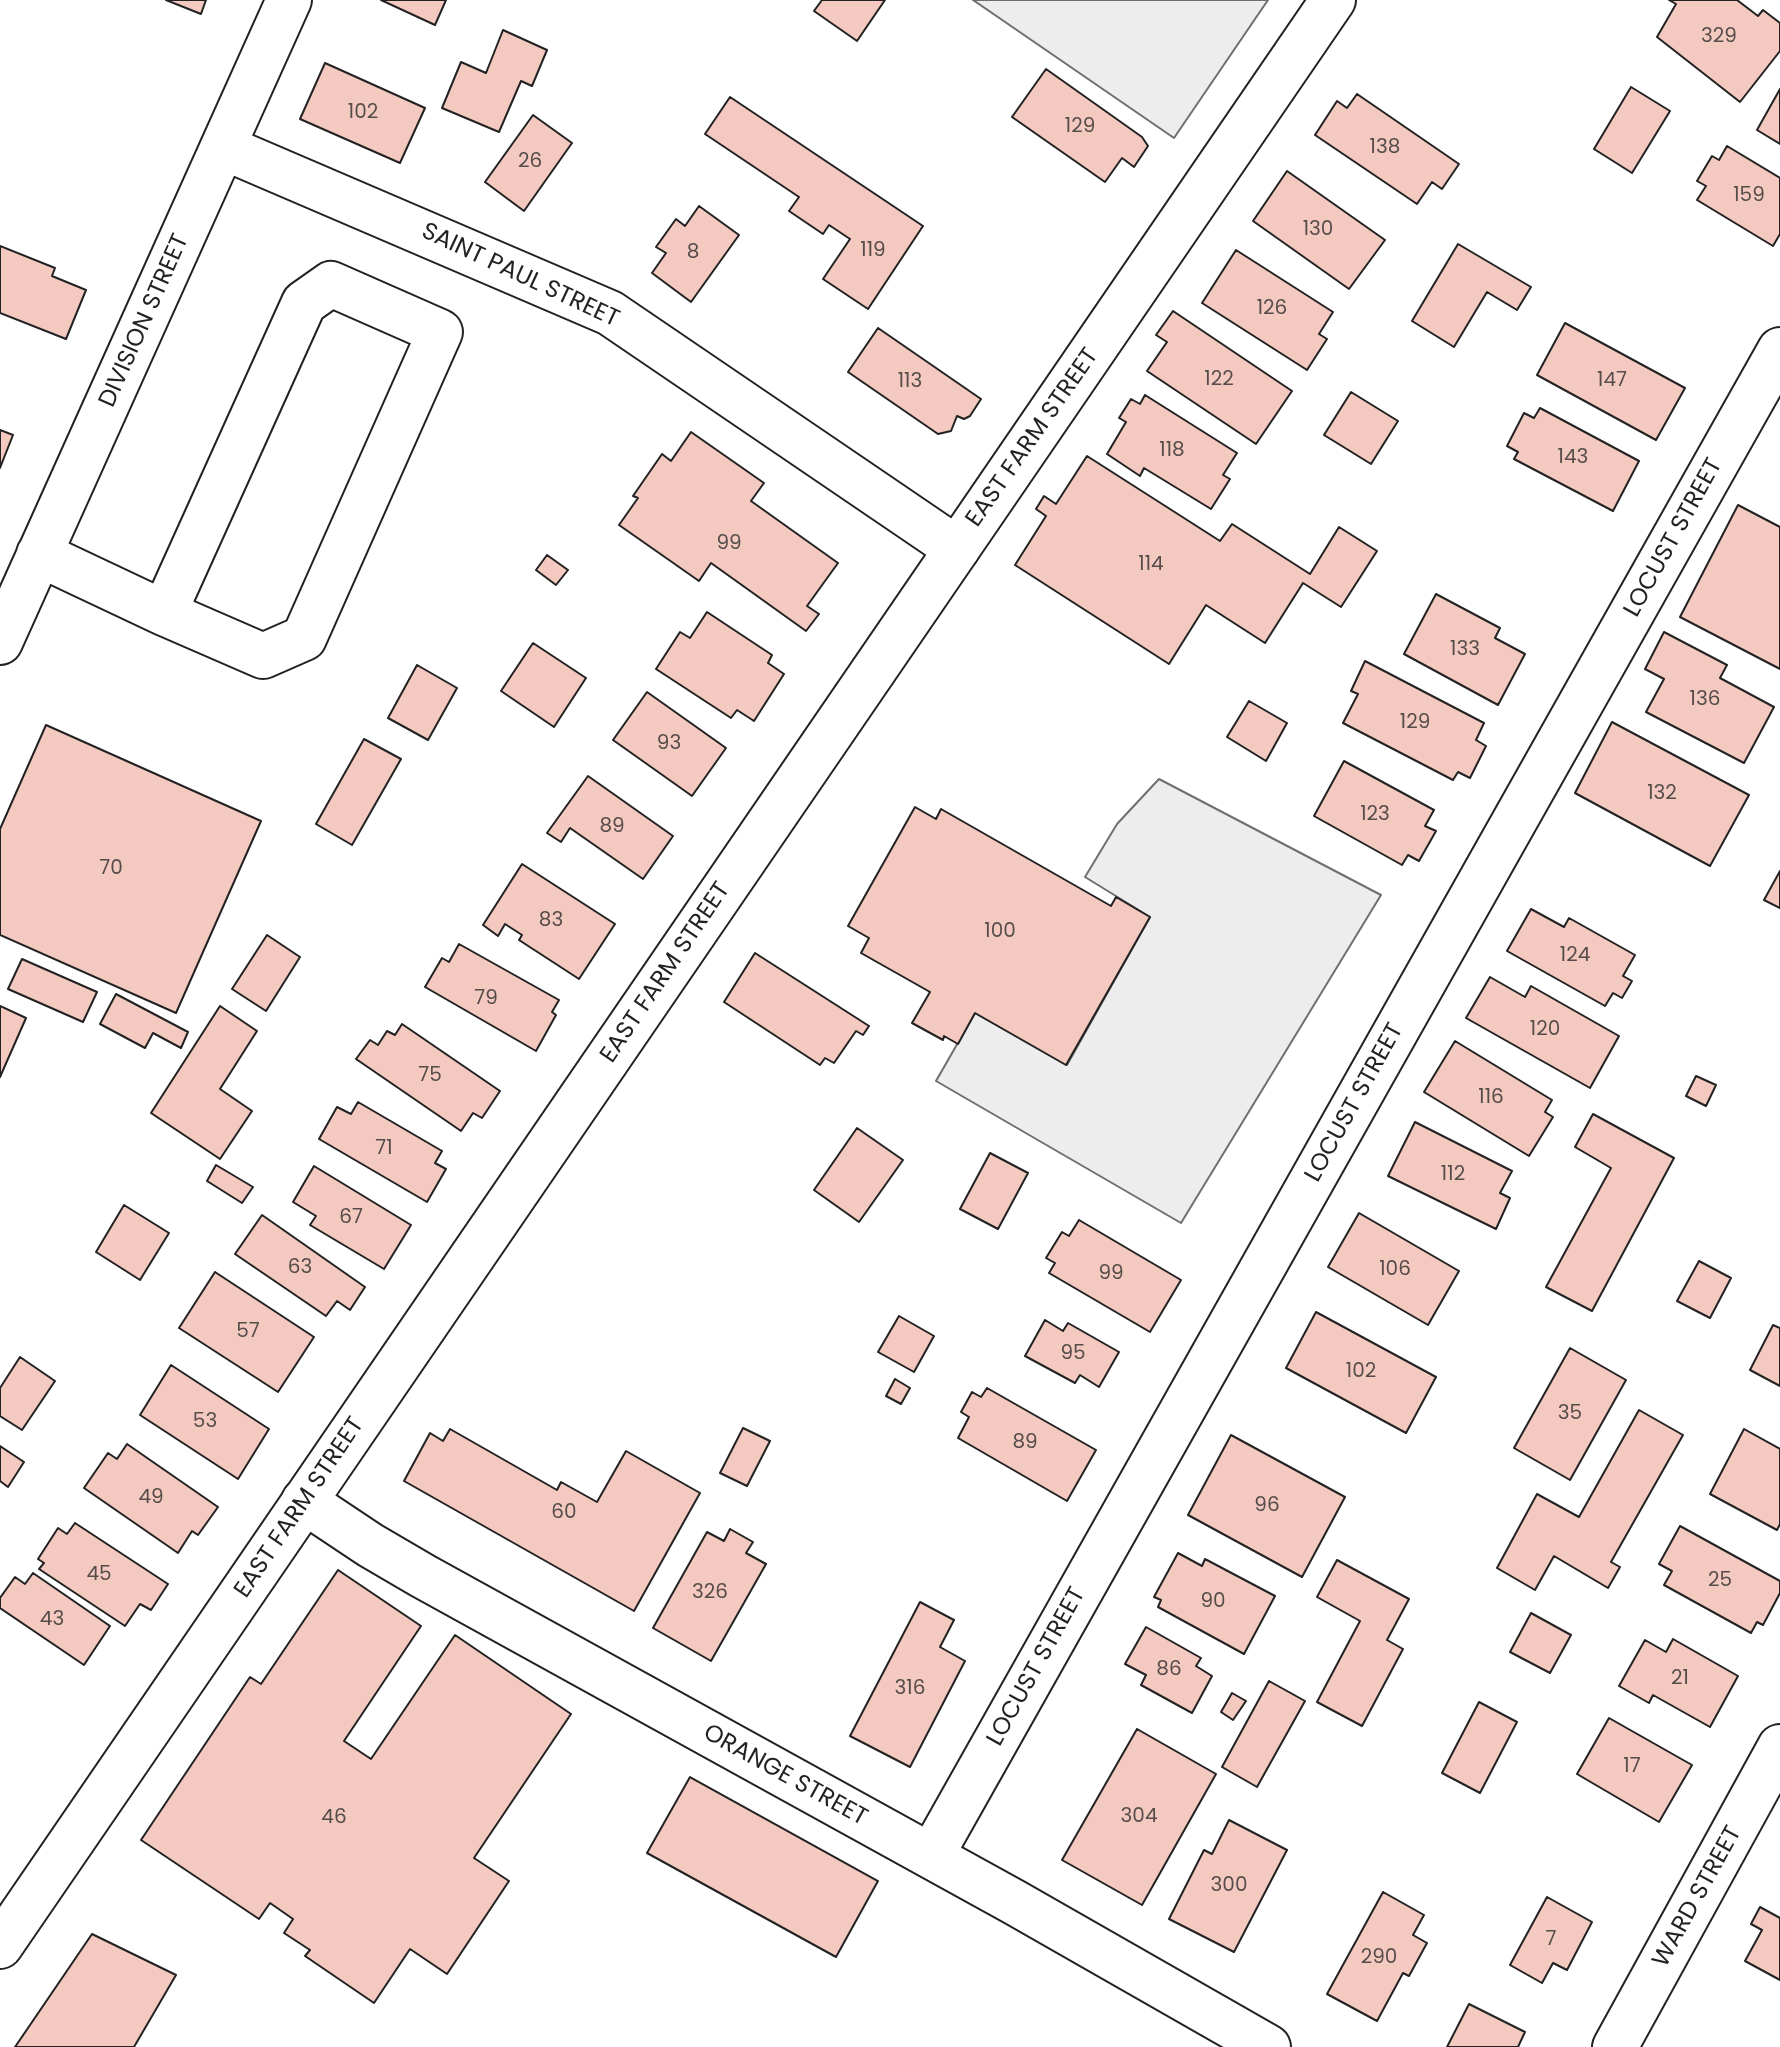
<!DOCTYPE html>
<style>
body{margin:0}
canvas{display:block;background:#fff}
</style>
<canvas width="1780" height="2047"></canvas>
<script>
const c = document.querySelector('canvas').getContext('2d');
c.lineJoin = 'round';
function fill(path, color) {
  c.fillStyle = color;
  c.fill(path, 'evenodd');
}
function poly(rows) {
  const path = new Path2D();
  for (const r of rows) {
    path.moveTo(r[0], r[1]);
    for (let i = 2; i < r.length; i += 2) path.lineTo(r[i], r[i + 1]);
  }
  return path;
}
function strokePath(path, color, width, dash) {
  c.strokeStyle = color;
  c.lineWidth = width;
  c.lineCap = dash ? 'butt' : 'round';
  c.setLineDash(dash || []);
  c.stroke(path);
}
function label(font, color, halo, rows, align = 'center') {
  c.font = font + ' Poppins,sans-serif';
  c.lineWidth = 6;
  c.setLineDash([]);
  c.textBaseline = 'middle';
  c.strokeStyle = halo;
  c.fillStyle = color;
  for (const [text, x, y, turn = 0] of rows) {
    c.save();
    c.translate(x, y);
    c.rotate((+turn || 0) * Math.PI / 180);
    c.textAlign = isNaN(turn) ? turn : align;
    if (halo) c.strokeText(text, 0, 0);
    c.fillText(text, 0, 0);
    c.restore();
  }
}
const parking = poly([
 [973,0,1268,0,1174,138,973,0],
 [1159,779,1381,895,1181,1223,936,1081,975,1013,1067,1065,1150,917,1085,877,1117,824,1159,779]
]);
fill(parking, '#ededed');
strokePath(parking, '#6f6f6f', 2);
const building = poly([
 [166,0,206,0,201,14,166,0],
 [381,0,446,0,435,25,381,0],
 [822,0,885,0,857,41,814,11,822,0],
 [1669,0,1737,0,1758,16,1763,10,1780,23,1780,51,1740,102,1657,37,1676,4,1669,0],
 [503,30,547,50,532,86,521,81,499,132,442,108,461,62,486,73,503,30],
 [325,63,425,108,400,163,300,119,325,63],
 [1046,69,1142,137,1148,146,1134,167,1122,158,1105,182,1012,117,1046,69],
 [1631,87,1670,111,1632,173,1594,149,1631,87],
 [1780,89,1780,144,1757,130,1780,89],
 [1357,94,1459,164,1442,189,1432,182,1417,204,1315,135,1337,101,1347,108,1357,94],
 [730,97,923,226,868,309,823,279,850,239,829,225,823,234,789,211,799,197,705,134,730,97],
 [533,115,572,143,524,211,485,182,533,115],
 [1727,146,1780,178,1780,234,1773,246,1697,200,1706,186,1697,181,1712,156,1719,160,1727,146],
 [1287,171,1385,240,1349,289,1253,221,1287,171],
 [699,206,739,235,691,302,652,273,666,253,656,247,676,219,685,226,699,206],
 [1458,244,1531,287,1517,310,1487,292,1454,347,1412,321,1458,244],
 [0,246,55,268,52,276,86,290,66,339,0,313,0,246],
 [1236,250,1333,312,1319,334,1327,339,1307,370,1202,303,1236,250],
 [1173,311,1292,391,1256,444,1147,371,1167,342,1156,335,1173,311],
 [1565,323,1685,388,1656,440,1537,375,1565,323],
 [878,328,981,399,970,416,964,419,957,416,951,431,938,434,848,372,878,328],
 [1351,392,1398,421,1371,464,1324,435,1351,392],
 [1145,395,1237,453,1223,475,1230,479,1211,509,1144,468,1140,476,1107,454,1126,422,1119,418,1131,399,1140,404,1145,395],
 [1540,408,1639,461,1613,511,1514,459,1518,452,1507,446,1524,413,1534,418,1540,408],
 [0,430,13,435,0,468,0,430],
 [691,432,764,483,751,501,838,563,807,606,819,614,806,631,711,563,699,581,619,525,638,498,633,496,662,454,671,461,691,432],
 [1087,456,1220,541,1232,524,1310,574,1339,527,1377,551,1341,607,1303,583,1265,643,1206,605,1169,664,1015,565,1046,516,1036,509,1044,496,1056,504,1087,456],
 [1738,505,1780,527,1780,669,1680,617,1738,505],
 [547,555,568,570,556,585,536,570,547,555],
 [1436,594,1500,628,1495,638,1525,654,1498,705,1404,654,1436,594],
 [707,612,772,655,768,663,784,674,754,721,737,710,731,718,656,669,680,632,690,638,707,612],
 [1664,632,1727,665,1720,678,1774,707,1744,763,1646,712,1664,679,1645,669,1664,632],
 [533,643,586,678,554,727,501,691,533,643],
 [1365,661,1484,723,1476,740,1486,746,1470,778,1458,772,1453,780,1343,723,1358,694,1351,691,1365,661],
 [417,665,457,688,428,740,388,718,417,665],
 [647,692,726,748,692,796,613,740,647,692],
 [1249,701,1287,723,1266,761,1227,737,1249,701],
 [1612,722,1749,795,1710,866,1575,793,1612,722],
 [46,725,261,821,176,1013,0,935,0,829,46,725],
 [364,739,401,759,352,845,316,824,364,739],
 [1344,761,1434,810,1425,826,1436,831,1419,861,1408,855,1402,865,1314,816,1344,761],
 [588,776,673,836,643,879,570,828,561,842,547,833,588,776],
 [915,807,936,819,941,809,1111,906,1116,897,1150,917,1066,1065,975,1013,958,1044,944,1036,943,1040,912,1023,930,992,861,953,869,938,848,926,915,807],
 [522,864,615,924,579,979,519,940,522,935,505,924,498,936,483,925,522,864],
 [1780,871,1780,908,1764,900,1780,871],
 [1531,909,1564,927,1569,918,1635,955,1623,976,1632,981,1622,998,1613,993,1605,1006,1507,951,1531,909],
 [267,935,300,957,266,1011,232,989,267,935],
 [459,944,559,1000,552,1012,556,1015,536,1051,425,987,442,958,449,962,459,944],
 [755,953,869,1026,863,1035,856,1031,834,1063,825,1058,820,1065,724,1002,755,953],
 [22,959,97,992,83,1022,8,989,22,959],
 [1490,977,1525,997,1531,986,1619,1036,1590,1088,1466,1018,1490,977],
 [116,994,188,1032,181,1048,153,1033,145,1048,100,1024,116,994],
 [0,1006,26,1018,0,1077,0,1006],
 [220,1006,257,1031,220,1089,252,1111,220,1159,151,1113,220,1006],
 [402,1024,500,1091,482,1118,473,1113,461,1131,356,1059,370,1040,378,1045,387,1031,395,1035,402,1024],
 [1455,1041,1552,1100,1545,1112,1553,1117,1529,1156,1424,1092,1455,1041],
 [1696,1076,1716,1085,1706,1106,1686,1096,1696,1076],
 [358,1102,442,1151,435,1163,446,1169,427,1202,319,1139,337,1107,351,1114,358,1102],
 [1593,1114,1674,1158,1592,1311,1546,1287,1611,1168,1575,1147,1593,1114],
 [1415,1122,1512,1171,1500,1193,1510,1198,1496,1229,1388,1176,1415,1122],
 [857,1128,903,1160,859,1222,814,1190,857,1128],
 [990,1153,1028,1173,998,1229,960,1209,990,1153],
 [216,1165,253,1187,242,1203,207,1181,216,1165],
 [314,1166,411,1225,384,1269,310,1225,316,1216,293,1202,314,1166],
 [124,1205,169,1233,140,1280,96,1252,124,1205],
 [1359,1213,1459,1271,1428,1325,1328,1267,1359,1213],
 [262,1215,365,1287,350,1310,337,1301,326,1316,235,1254,262,1215],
 [1079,1220,1181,1280,1150,1332,1049,1273,1055,1263,1046,1258,1062,1232,1069,1236,1079,1220],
 [1699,1261,1731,1278,1710,1318,1677,1301,1699,1261],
 [215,1272,314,1337,278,1392,179,1328,215,1272],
 [1316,1312,1436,1377,1406,1433,1286,1368,1316,1312],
 [899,1316,934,1336,914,1372,878,1352,899,1316],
 [1045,1320,1063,1331,1068,1323,1119,1352,1099,1387,1080,1375,1075,1383,1025,1356,1045,1320],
 [1773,1325,1780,1328,1780,1386,1750,1370,1773,1325],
 [1570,1348,1626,1380,1570,1480,1514,1448,1570,1348],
 [20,1357,55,1381,22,1430,0,1416,0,1388,20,1357],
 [171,1365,269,1429,238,1479,140,1415,171,1365],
 [895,1379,910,1388,901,1404,886,1396,895,1379],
 [987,1388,1096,1450,1067,1501,958,1438,969,1417,961,1412,972,1392,981,1397,987,1388],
 [1639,1410,1683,1435,1611,1562,1620,1567,1608,1588,1554,1556,1535,1590,1497,1568,1537,1494,1579,1517,1639,1410],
 [743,1428,770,1441,747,1486,720,1473,743,1428],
 [450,1429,557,1490,561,1482,597,1502,626,1451,700,1493,634,1611,404,1481,430,1433,443,1441,450,1429],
 [1744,1429,1780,1449,1780,1524,1777,1530,1710,1494,1744,1429],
 [1231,1435,1345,1497,1302,1577,1188,1515,1231,1435],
 [127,1444,218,1507,198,1535,192,1531,178,1553,84,1488,108,1453,117,1459,127,1444],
 [0,1446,24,1462,8,1487,0,1481,0,1446],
 [75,1523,168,1584,151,1610,140,1604,125,1626,39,1569,44,1563,38,1559,58,1528,67,1534,75,1523],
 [1680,1526,1780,1581,1780,1593,1763,1625,1757,1622,1751,1633,1664,1585,1672,1571,1659,1564,1680,1526],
 [730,1529,753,1542,746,1553,766,1564,711,1661,653,1628,707,1532,724,1541,730,1529],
 [1178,1553,1202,1566,1205,1559,1275,1596,1244,1654,1158,1607,1161,1600,1154,1597,1178,1553],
 [1337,1560,1409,1599,1387,1640,1403,1649,1362,1726,1317,1702,1360,1621,1317,1597,1337,1560],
 [338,1570,421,1626,344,1741,371,1759,455,1635,571,1714,474,1858,509,1881,447,1974,410,1949,374,2003,305,1956,310,1950,284,1933,293,1919,270,1903,259,1919,141,1840,250,1677,261,1684,338,1570],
 [33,1573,110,1626,84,1665,0,1608,0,1598,15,1577,25,1584,33,1573],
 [920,1602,954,1620,940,1647,965,1661,910,1767,850,1736,920,1602],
 [1531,1613,1571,1635,1550,1673,1510,1652,1531,1613],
 [1146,1627,1201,1658,1196,1666,1212,1676,1192,1713,1141,1685,1146,1675,1125,1664,1146,1627],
 [1673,1639,1738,1676,1710,1727,1653,1695,1649,1703,1619,1686,1645,1640,1666,1652,1673,1639],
 [1269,1681,1305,1701,1257,1787,1222,1767,1269,1681],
 [1232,1693,1246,1701,1233,1720,1221,1712,1232,1693],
 [1479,1702,1517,1722,1480,1793,1442,1773,1479,1702],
 [1609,1718,1692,1765,1659,1822,1577,1774,1609,1718],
 [1137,1729,1216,1774,1142,1905,1062,1860,1137,1729],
 [690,1777,878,1881,836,1957,647,1853,690,1777],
 [1229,1820,1287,1850,1234,1952,1169,1919,1204,1850,1212,1854,1229,1820],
 [1383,1892,1424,1915,1413,1935,1427,1943,1409,1976,1403,1973,1377,2021,1327,1994,1383,1892],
 [1547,1897,1592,1922,1567,1970,1553,1963,1542,1983,1510,1965,1547,1897],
 [1760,1907,1780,1918,1780,1980,1745,1961,1762,1930,1751,1924,1760,1907],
 [92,1934,176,1975,134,2047,15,2047,92,1934],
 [1469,2004,1525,2032,1518,2047,1447,2047,1469,2004]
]);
fill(building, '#f3c9c0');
strokePath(building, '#222', 2);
const minor = poly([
 [223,147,610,313,957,549],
 [39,554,164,613,263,656,304,638,440,332,331,284,304,303,164,613],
 [0,642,289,0],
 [304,1501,370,1545,423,1576,1014,1902,1268,2047],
 [931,1856,1780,350],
 [1615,2047,1780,1747]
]);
const major = poly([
 [0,1946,1333,0]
]);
strokePath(minor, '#222', 48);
strokePath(major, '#222', 48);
strokePath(minor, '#fff', 44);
strokePath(major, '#fff', 44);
label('20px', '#564c4a', null, [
 ["329",1719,37],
 ["102",363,113],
 ["129",1080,127],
 ["138",1385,148],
 ["26",530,162],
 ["159",1749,196],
 ["130",1318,230],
 ["119",873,251],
 ["8",693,253],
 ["126",1272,309],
 ["122",1219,380],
 ["147",1612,381],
 ["113",910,382],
 ["118",1172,451],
 ["143",1573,458],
 ["99",729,544],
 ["114",1151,565],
 ["133",1465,650],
 ["136",1705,700],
 ["129",1415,723],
 ["93",669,744],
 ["132",1662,794],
 ["123",1375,815],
 ["89",612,827],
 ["70",111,869],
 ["83",551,921],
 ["100",1000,932],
 ["124",1575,956],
 ["79",486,999],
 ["120",1545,1030],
 ["75",430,1076],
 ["116",1491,1098],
 ["71",384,1149],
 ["112",1453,1175],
 ["67",351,1218],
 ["63",300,1268],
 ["106",1395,1270],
 ["99",1111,1274],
 ["57",248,1332],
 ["95",1073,1354],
 ["102",1361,1372],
 ["35",1570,1414],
 ["53",205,1422],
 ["89",1025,1443],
 ["49",151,1498],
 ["96",1267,1506],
 ["60",564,1513],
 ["45",99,1575],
 ["25",1720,1581],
 ["326",710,1593],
 ["90",1213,1602],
 ["43",52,1620],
 ["86",1169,1670],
 ["21",1680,1679],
 ["316",910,1689],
 ["17",1632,1767],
 ["304",1139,1817],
 ["46",334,1818],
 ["300",1229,1886],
 ["7",1551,1940],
 ["290",1379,1958]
]);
label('24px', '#222', '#fff', [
 ["SAINT PAUL STREET",520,276,25],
 ["DIVISION STREET",145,321,-66],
 ["EAST FARM STREET",1033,438,-55],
 ["LOCUST STREET",1674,538,-61],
 ["EAST FARM STREET",666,973,-56],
 ["LOCUST STREET",1355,1103,-61],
 ["EAST FARM STREET",300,1508,-56],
 ["LOCUST STREET",1037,1667,-61],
 ["ORANGE STREET",785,1776,29],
 ["WARD STREET",1698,1897,-61]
]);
</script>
